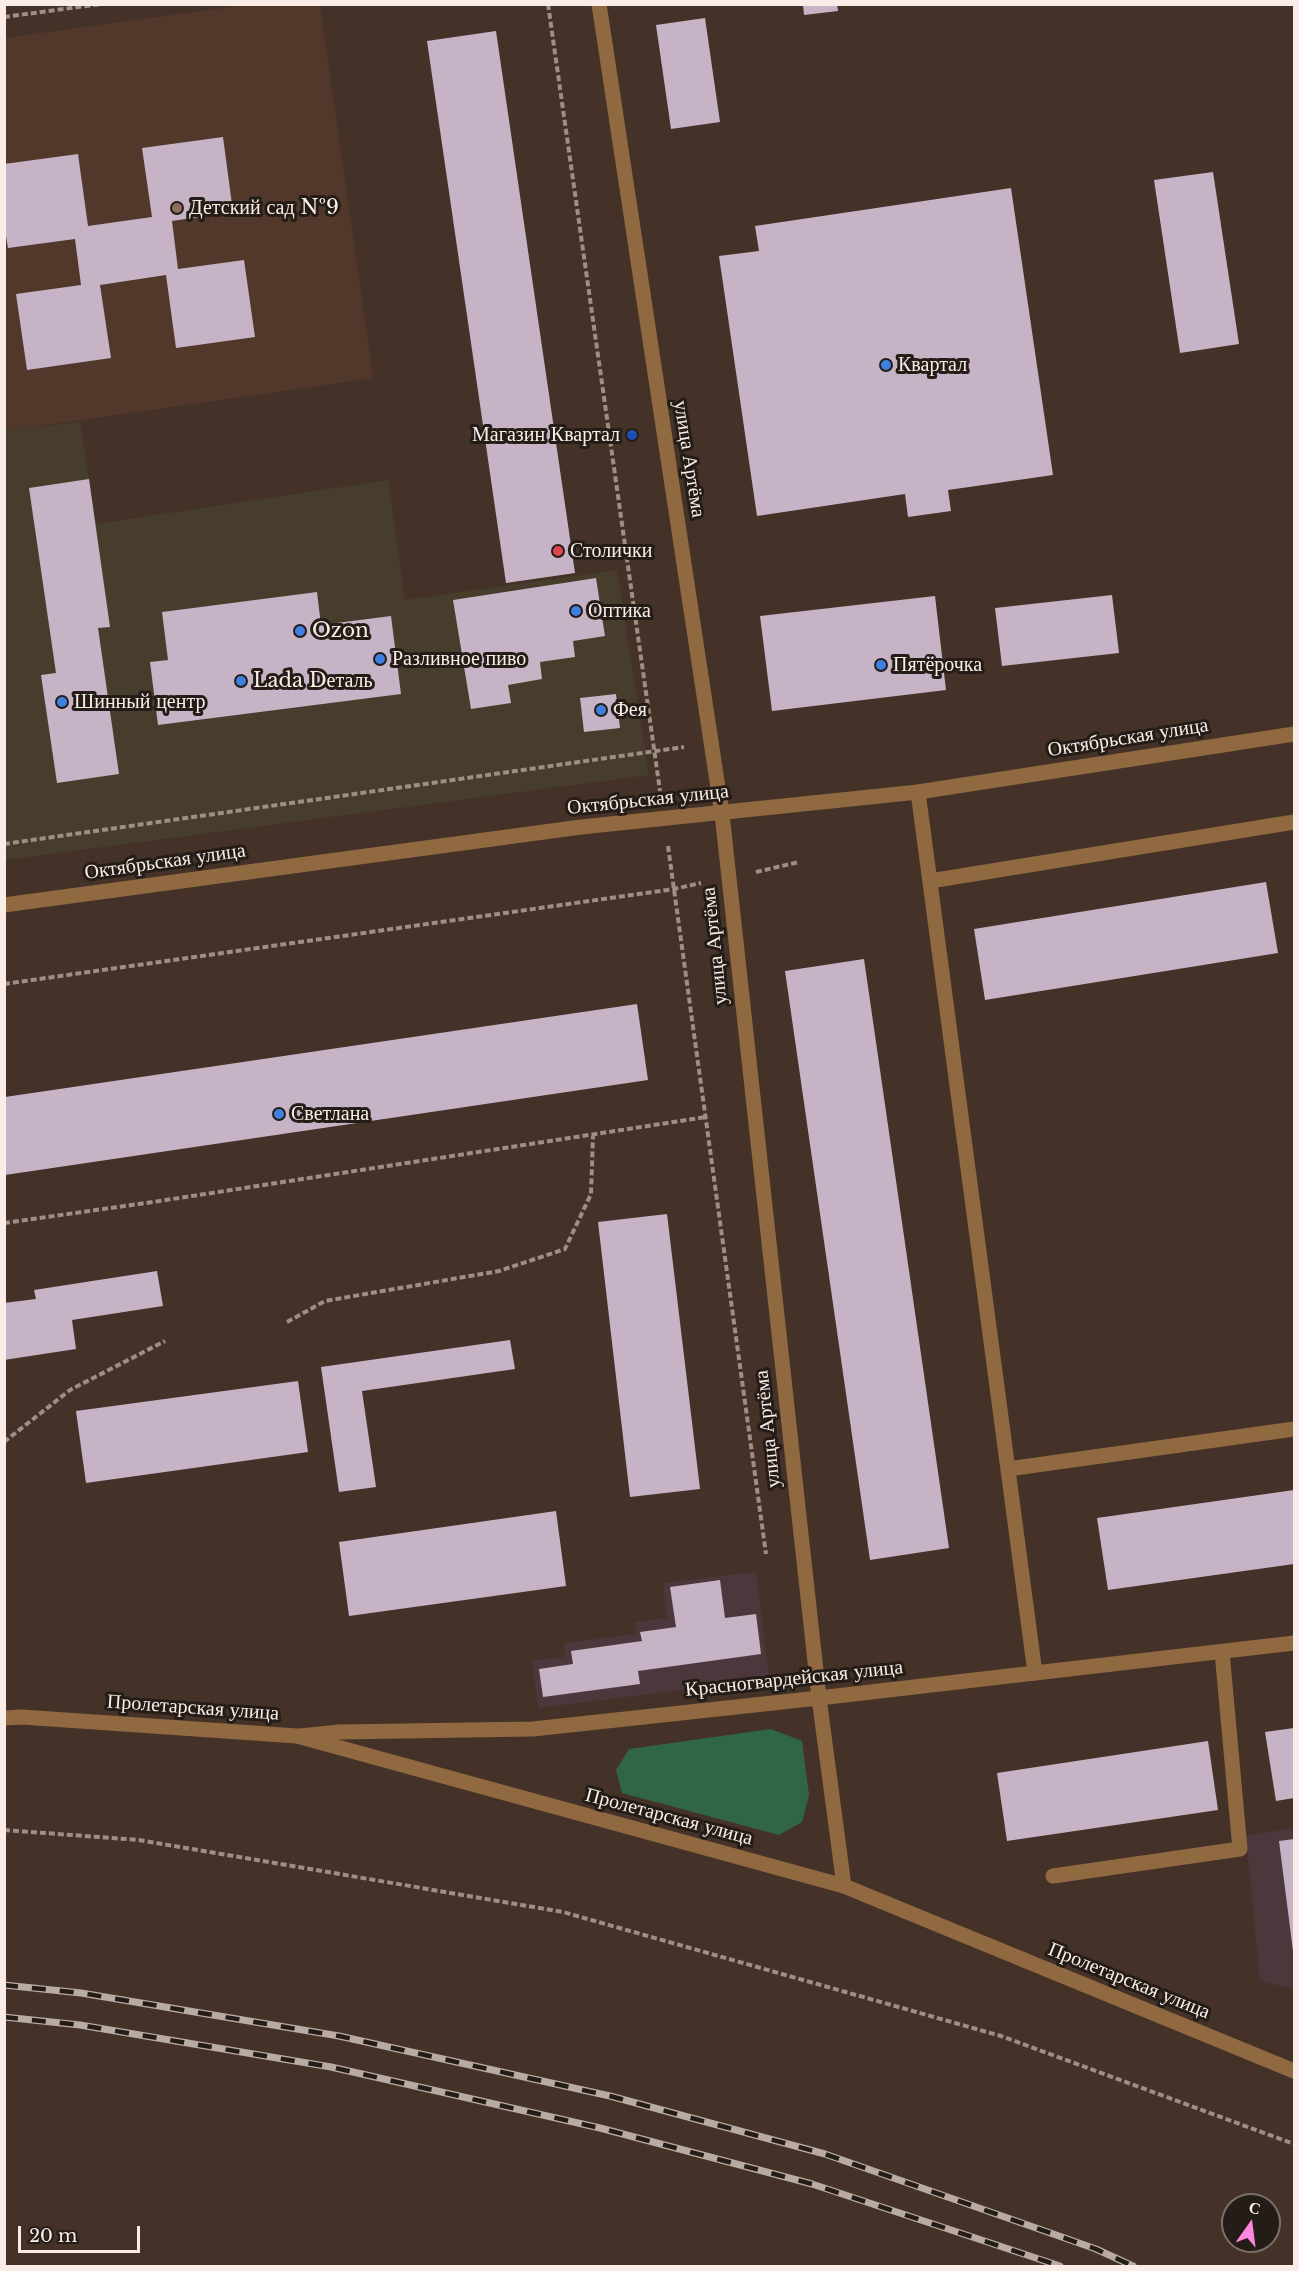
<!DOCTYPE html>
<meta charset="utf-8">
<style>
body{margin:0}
#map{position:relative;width:1299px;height:2271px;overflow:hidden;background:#443228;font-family:"Libre Baskerville",serif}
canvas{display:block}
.frame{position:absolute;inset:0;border:6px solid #faede7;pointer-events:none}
.north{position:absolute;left:1221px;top:2193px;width:60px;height:60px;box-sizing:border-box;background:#241c17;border:2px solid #7a706a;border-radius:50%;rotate:14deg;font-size:16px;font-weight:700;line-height:24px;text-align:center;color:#faede7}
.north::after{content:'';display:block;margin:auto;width:21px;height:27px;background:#fd86e2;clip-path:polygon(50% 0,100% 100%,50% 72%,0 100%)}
.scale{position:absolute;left:18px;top:2226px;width:122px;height:27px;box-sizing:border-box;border:3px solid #faede7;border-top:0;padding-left:8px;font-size:18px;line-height:21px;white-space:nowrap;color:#faede7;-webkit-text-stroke:4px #241c17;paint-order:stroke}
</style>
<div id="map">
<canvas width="1299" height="2271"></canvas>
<div class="frame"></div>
<div class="north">С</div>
<div class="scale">20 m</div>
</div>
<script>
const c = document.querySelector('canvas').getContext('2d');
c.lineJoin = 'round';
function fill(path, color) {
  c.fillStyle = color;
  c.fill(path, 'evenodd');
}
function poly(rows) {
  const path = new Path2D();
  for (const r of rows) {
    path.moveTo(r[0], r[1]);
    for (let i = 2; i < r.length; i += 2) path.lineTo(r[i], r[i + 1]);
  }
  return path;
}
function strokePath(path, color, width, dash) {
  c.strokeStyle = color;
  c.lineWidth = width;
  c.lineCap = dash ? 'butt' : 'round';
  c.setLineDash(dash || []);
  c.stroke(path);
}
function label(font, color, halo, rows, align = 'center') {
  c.font = font + ' "Libre Baskerville",serif';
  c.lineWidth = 6;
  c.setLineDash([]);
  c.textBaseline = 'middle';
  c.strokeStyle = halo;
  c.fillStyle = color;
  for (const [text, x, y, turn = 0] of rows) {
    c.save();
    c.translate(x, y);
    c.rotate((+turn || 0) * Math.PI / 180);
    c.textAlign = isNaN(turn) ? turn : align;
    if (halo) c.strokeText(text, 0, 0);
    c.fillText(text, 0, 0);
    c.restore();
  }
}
fill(poly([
 [80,422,96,524,388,480,405,600,617,570,649,775,5,860,4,431]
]), '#473d2c');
fill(poly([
 [756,1572,769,1679,538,1708,532,1661,565,1657,564,1643,636,1634,635,1622,667,1618,663,1583],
 [1294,1828,1294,1990,1260,1980,1246,1836]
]), '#4c383c');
fill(poly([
 [246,5,320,5,373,378,5,431,4,38]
]), '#51382b');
fill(poly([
 [771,1729,802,1741,809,1795,802,1822,779,1835,622,1793,616,1770,629,1749]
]), '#306646');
fill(poly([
 [803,4,837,4,838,11,804,15],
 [705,18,720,122,671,129,656,25],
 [496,31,575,573,506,583,427,41],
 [223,137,233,212,172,221,178,269,244,260,255,337,176,348,166,275,100,285,111,358,27,370,16,294,81,285,75,239,8,248,4,224,4,164,78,154,88,226,152,217,142,148],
 [1213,172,1239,344,1180,353,1154,180],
 [1011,188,1053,475,948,490,951,511,908,517,905,494,757,516,719,256,759,251,755,226],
 [89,479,110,627,98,628,119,774,57,783,41,675,56,673,29,488],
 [596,578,605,636,573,641,575,657,540,662,542,679,508,685,511,703,471,709,453,600],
 [317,592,321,625,391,616,401,694,158,725,150,662,168,660,162,612],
 [1112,595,1119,653,1002,666,995,608],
 [935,596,946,690,772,711,760,616],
 [616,694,620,728,584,732,580,698],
 [1266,882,1278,953,985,1000,974,929],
 [864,959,949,1548,870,1560,785,971],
 [637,1004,648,1080,5,1175,5,1097],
 [667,1214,700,1489,630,1497,598,1222],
 [157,1271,163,1306,72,1320,76,1349,4,1360,4,1303,36,1299,34,1290],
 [510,1340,515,1369,362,1391,376,1487,339,1492,321,1367],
 [298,1381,308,1452,86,1483,76,1411],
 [1294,1490,1294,1564,1108,1590,1097,1518],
 [556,1511,566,1586,349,1616,339,1542],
 [720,1580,725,1618,756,1614,761,1654,638,1671,640,1684,543,1697,539,1669,573,1664,571,1651,642,1641,640,1632,676,1627,670,1587],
 [1294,1728,1294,1798,1276,1801,1265,1732],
 [1208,1741,1218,1810,1007,1841,997,1773],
 [1294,1839,1294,1951,1293,1951,1279,1841]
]), '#c6b4c6');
strokePath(poly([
 [548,4,660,791],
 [4,17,101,4],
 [4,844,684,747],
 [668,846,766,1554],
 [756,872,799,862],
 [4,984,674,889,701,883],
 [4,1223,153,1202,706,1117],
 [287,1322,325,1301,499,1271,565,1249,591,1194,593,1136],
 [4,1442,70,1390,165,1341],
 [4,1830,139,1840,563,1912,1001,2036,1294,2144]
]), '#9d8e86', 4, [6, 3]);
strokePath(poly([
 [918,792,1035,1673],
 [930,881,1294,822],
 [1008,1469,1294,1429],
 [1053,1876,1240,1849,1222,1652]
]), '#906940', 15);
strokePath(poly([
 [599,4,722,814,819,1698,844,1886],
 [300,1736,339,1732,533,1729,819,1698,1294,1643]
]), '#906940', 15);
strokePath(poly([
 [4,905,581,827,918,792,1294,734],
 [4,1718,22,1717,297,1736,844,1886,1294,2071]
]), '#906940', 15);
const rail = poly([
 [4,1985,81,1993,339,2036,610,2096,825,2154,1096,2249,1133,2266],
 [4,2017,80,2025,331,2067,600,2128,812,2184,1060,2266]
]);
strokePath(rail, '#b9aba3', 7);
strokePath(rail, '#241c17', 4.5, [14]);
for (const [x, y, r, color] of [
 [177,208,6,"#8d6e63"],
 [886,365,6,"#3f7fe0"],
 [632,435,6,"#1a4fb4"],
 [558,551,6,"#e0444e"],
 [576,611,6,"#3f7fe0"],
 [300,631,6,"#3f7fe0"],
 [380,659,6,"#3f7fe0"],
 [881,665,6,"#3f7fe0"],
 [241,681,6,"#3f7fe0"],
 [62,702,6,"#3f7fe0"],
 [601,710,6,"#3f7fe0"],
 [279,1114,6,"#3f7fe0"]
]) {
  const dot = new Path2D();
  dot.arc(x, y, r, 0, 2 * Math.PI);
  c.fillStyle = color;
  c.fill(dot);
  strokePath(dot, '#241c17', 2);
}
label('20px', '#faede7', '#241c17', [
 ["Детский сад №9",189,208],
 ["Квартал",898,365],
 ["Магазин Квартал",620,435,"right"],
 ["Столички",570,551],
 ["Оптика",588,611],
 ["Ozon",312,631],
 ["Разливное пиво",392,659],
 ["Пятёрочка",893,665],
 ["Lada Dеталь",253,681],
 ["Шинный центр",74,702],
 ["Фея",613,710],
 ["Светлана",291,1114]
], 'left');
label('20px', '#faede7', '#241c17', [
 ["улица Артёма",689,459,81],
 ["Октябрьская улица",1128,738,-9],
 ["Октябрьская улица",648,800,-6],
 ["Октябрьская улица",165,862,-8],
 ["улица Артёма",715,946,-96],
 ["улица Артёма",768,1429,-96],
 ["Красногвардейская улица",794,1679,-6],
 ["Пролетарская улица",193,1708,4],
 ["Пролетарская улица",669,1817,15],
 ["Пролетарская улица",1129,1981,22]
]);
</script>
